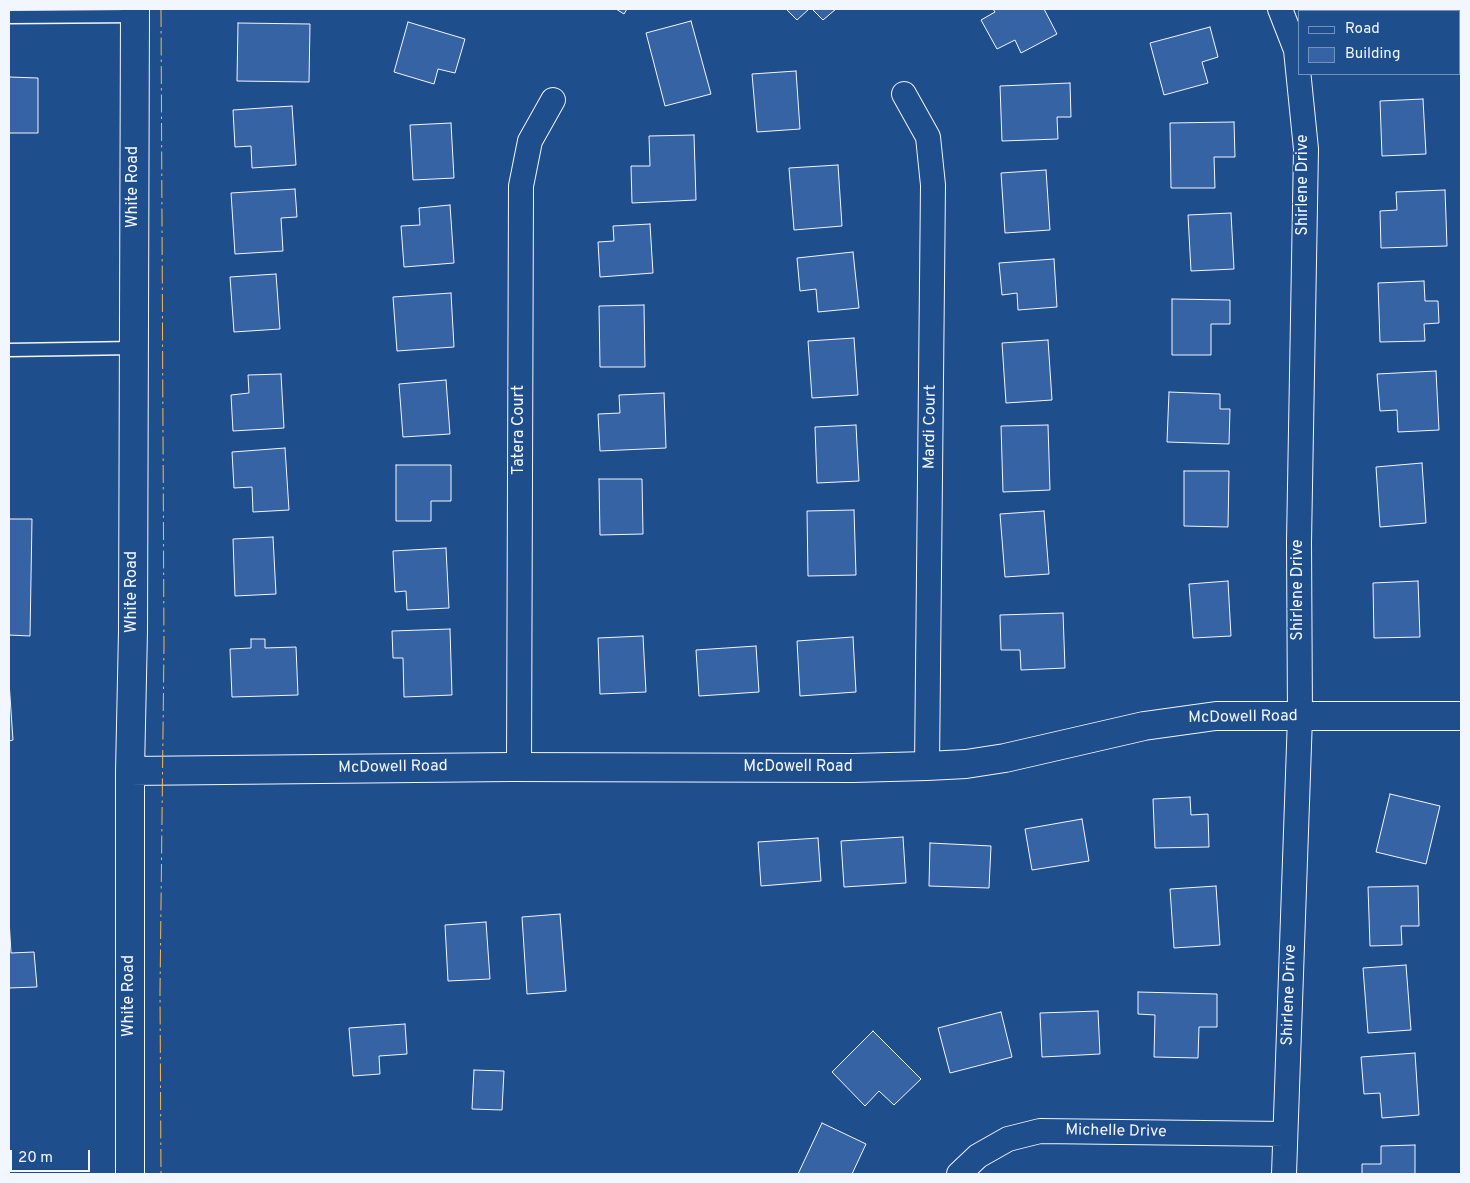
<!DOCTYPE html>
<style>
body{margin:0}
#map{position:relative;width:1470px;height:1183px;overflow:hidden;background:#1f4e8c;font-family:Overpass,sans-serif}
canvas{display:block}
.frame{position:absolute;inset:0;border:10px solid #f2f6ff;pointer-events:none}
.legend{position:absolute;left:1298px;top:10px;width:162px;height:65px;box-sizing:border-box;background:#1f4e8c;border:1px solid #7391ba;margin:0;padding:6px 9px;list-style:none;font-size:15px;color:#f2f6ff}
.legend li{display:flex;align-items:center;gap:10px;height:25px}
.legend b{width:25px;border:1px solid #7391ba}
.scale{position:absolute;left:10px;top:1150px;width:80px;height:22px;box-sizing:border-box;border:2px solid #f2f6ff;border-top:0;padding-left:6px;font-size:15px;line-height:18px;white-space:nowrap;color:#f2f6ff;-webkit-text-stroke:4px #1f4e8c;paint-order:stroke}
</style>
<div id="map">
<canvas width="1470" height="1183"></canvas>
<div class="frame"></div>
<ul class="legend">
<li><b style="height:6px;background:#1f4e8c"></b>Road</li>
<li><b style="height:14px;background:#3563a3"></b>Building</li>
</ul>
<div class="scale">20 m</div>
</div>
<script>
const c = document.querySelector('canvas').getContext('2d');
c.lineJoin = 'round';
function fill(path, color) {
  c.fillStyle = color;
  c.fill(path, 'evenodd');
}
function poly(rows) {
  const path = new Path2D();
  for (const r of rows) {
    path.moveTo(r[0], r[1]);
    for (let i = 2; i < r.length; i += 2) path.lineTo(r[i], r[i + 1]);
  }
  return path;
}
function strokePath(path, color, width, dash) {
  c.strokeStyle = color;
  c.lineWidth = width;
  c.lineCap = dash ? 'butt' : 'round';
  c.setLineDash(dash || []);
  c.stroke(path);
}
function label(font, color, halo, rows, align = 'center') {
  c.font = font + ' Overpass,sans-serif';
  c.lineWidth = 4;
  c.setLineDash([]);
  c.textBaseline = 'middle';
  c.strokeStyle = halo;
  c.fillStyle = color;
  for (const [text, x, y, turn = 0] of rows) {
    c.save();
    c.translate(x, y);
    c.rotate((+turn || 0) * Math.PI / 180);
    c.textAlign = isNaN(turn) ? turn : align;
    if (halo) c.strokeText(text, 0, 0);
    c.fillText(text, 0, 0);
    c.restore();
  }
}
const building = poly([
 [616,9,627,9,624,14,616,9],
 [786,9,809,9,797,20,786,9],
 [812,9,836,9,823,20,812,9],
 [993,9,1044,9,1057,34,1021,53,1015,40,997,49,981,20,995,12,993,9],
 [1438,9,1438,11,1375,11,1375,10,1438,9],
 [691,21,711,94,665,106,646,33,691,21],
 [408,22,465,39,455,73,438,69,434,84,394,72,408,22],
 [238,23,310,24,309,82,237,81,238,23],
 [1210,27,1218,57,1202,62,1208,83,1164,95,1150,43,1210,27],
 [796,71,800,129,757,132,752,74,796,71],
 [9,77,38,78,38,133,9,133,9,77],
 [1070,83,1071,117,1057,117,1058,139,1002,141,1000,86,1070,83],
 [1423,99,1426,154,1382,156,1380,101,1423,99],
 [292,106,296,165,252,168,251,146,235,147,233,110,292,106],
 [1234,122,1235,157,1214,157,1215,188,1171,188,1170,123,1234,122],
 [451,123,454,178,413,180,410,125,451,123],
 [694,135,696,200,632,203,631,166,650,166,649,136,694,135],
 [838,165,842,226,794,230,789,168,838,165],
 [1046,170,1050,230,1005,233,1001,173,1046,170],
 [295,189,297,217,281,218,283,251,235,254,231,193,295,189],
 [1445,190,1447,246,1381,248,1380,211,1397,210,1396,192,1445,190],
 [450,205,454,263,404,267,401,226,420,225,419,208,450,205],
 [1231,213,1234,269,1191,271,1188,215,1231,213],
 [650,224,653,273,600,277,598,242,614,241,613,226,650,224],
 [853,252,859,308,818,312,816,289,800,291,797,258,853,252],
 [1054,259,1057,307,1018,310,1017,293,1002,295,999,263,1054,259],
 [276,274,280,329,234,332,230,277,276,274],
 [1424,281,1425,301,1438,301,1439,323,1424,324,1425,341,1380,342,1378,283,1424,281],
 [451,293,454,347,397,351,393,297,451,293],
 [1172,299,1230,300,1230,324,1211,324,1211,355,1172,355,1172,299],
 [644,305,645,367,600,367,599,306,644,305],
 [854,338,858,395,812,398,808,341,854,338],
 [1048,340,1052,400,1006,403,1002,343,1048,340],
 [1436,371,1439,430,1398,432,1397,410,1380,411,1377,374,1436,371],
 [281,374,284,428,233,431,231,395,249,393,248,375,281,374],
 [446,380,450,434,403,437,399,384,446,380],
 [1169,392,1220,394,1220,409,1230,409,1229,444,1167,442,1169,392],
 [664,393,666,448,600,451,598,414,620,413,619,395,664,393],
 [856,425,859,481,817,483,815,427,856,425],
 [1048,425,1050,490,1003,492,1001,426,1048,425],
 [285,448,289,510,253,512,252,487,234,488,232,452,285,448],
 [1422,463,1426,523,1380,527,1376,467,1422,463],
 [396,465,451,465,451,501,431,501,431,521,396,521,396,465],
 [1184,471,1229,471,1228,527,1184,526,1184,471],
 [599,479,642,479,643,534,600,535,599,479],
 [854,510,856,575,808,576,807,511,854,510],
 [1044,511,1049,574,1005,577,1000,514,1044,511],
 [9,519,32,519,30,636,9,635,9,519],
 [273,537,276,594,235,596,233,539,273,537],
 [446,548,449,608,407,610,406,591,395,592,393,551,446,548],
 [1228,581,1231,636,1193,638,1189,584,1228,581],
 [1418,581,1420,637,1374,638,1373,583,1418,581],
 [1063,613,1065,668,1021,670,1020,650,1001,650,1000,615,1063,613],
 [450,629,452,695,404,697,403,658,393,658,392,631,450,629],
 [643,636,646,692,600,694,598,638,643,636],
 [853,637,856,692,800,696,797,641,853,637],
 [251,639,265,639,265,648,296,647,298,695,232,697,230,649,251,648,251,639],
 [756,646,759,692,699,696,696,650,756,646],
 [9,682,13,740,9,741,9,682],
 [1390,794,1440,806,1426,864,1376,852,1390,794],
 [1190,797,1191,815,1208,814,1209,847,1155,848,1153,799,1190,797],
 [1082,819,1089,861,1032,870,1025,829,1082,819],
 [903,837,906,883,844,887,841,841,903,837],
 [818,838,821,881,761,886,758,842,818,838],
 [930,843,991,846,989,888,929,886,930,843],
 [1216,886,1220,945,1174,948,1170,889,1216,886],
 [1418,886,1419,926,1401,926,1402,945,1370,946,1368,887,1418,886],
 [560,914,566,991,527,994,522,917,560,914],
 [9,919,11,953,34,952,37,987,9,988,9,919],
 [486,922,490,979,448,981,445,925,486,922],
 [1406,965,1411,1030,1368,1033,1363,968,1406,965],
 [1138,992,1217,994,1217,1027,1199,1027,1198,1058,1154,1057,1155,1015,1138,1014,1138,992],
 [1098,1011,1100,1054,1042,1057,1040,1013,1098,1011],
 [1001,1012,1012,1057,950,1073,938,1028,1001,1012],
 [405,1024,407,1054,379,1056,380,1074,353,1076,349,1028,405,1024],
 [873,1031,921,1079,894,1105,879,1091,865,1106,832,1072,873,1031],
 [1415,1053,1419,1115,1382,1118,1380,1093,1364,1094,1361,1057,1415,1053],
 [474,1070,504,1071,502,1110,472,1109,474,1070],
 [822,1123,866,1144,852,1174,798,1174,822,1123],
 [1415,1145,1415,1174,1362,1174,1362,1164,1381,1164,1381,1146,1415,1145]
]);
fill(building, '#3563a3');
strokePath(building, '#f2f6ff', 1);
const lane = poly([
 [9,17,135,16],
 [9,350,134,348]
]);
const street = poly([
 [1280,9,1296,50,1306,149,1299,542,1300,717,1284,1174],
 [904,94,928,137,933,185,927,766],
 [519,767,521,186,530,141,553,100],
 [959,1174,978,1156,1008,1139,1040,1131,1285,1134]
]);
const secondary = poly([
 [130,771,511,767,853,768,927,766,966,764,1005,758,1144,726,1216,716,1461,716],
 [130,1174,130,771,133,631,135,9]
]);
strokePath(lane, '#f2f6ff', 15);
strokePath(street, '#f2f6ff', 26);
strokePath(secondary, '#f2f6ff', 30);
strokePath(lane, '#1f4e8c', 12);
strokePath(street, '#1f4e8c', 24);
strokePath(secondary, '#1f4e8c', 28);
strokePath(poly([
 [161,9,164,645,160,992,161,1174]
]), '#ffb74d', 1, [18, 4, 2.5, 4]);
label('16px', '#f2f6ff', '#1f4e8c', [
 ["Shirlene Drive",1304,185,-90],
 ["White Road",134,187,-90],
 ["Mardi Court",931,427,-89],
 ["Tatera Court",520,430,-90],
 ["Shirlene Drive",1299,590,-90],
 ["White Road",133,592,-90],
 ["McDowell Road",1243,718,-1],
 ["McDowell Road",393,768,-1],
 ["McDowell Road",798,768],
 ["Shirlene Drive",1290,995,-88],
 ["White Road",130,996,-90],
 ["Michelle Drive",1116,1132,1]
]);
</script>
